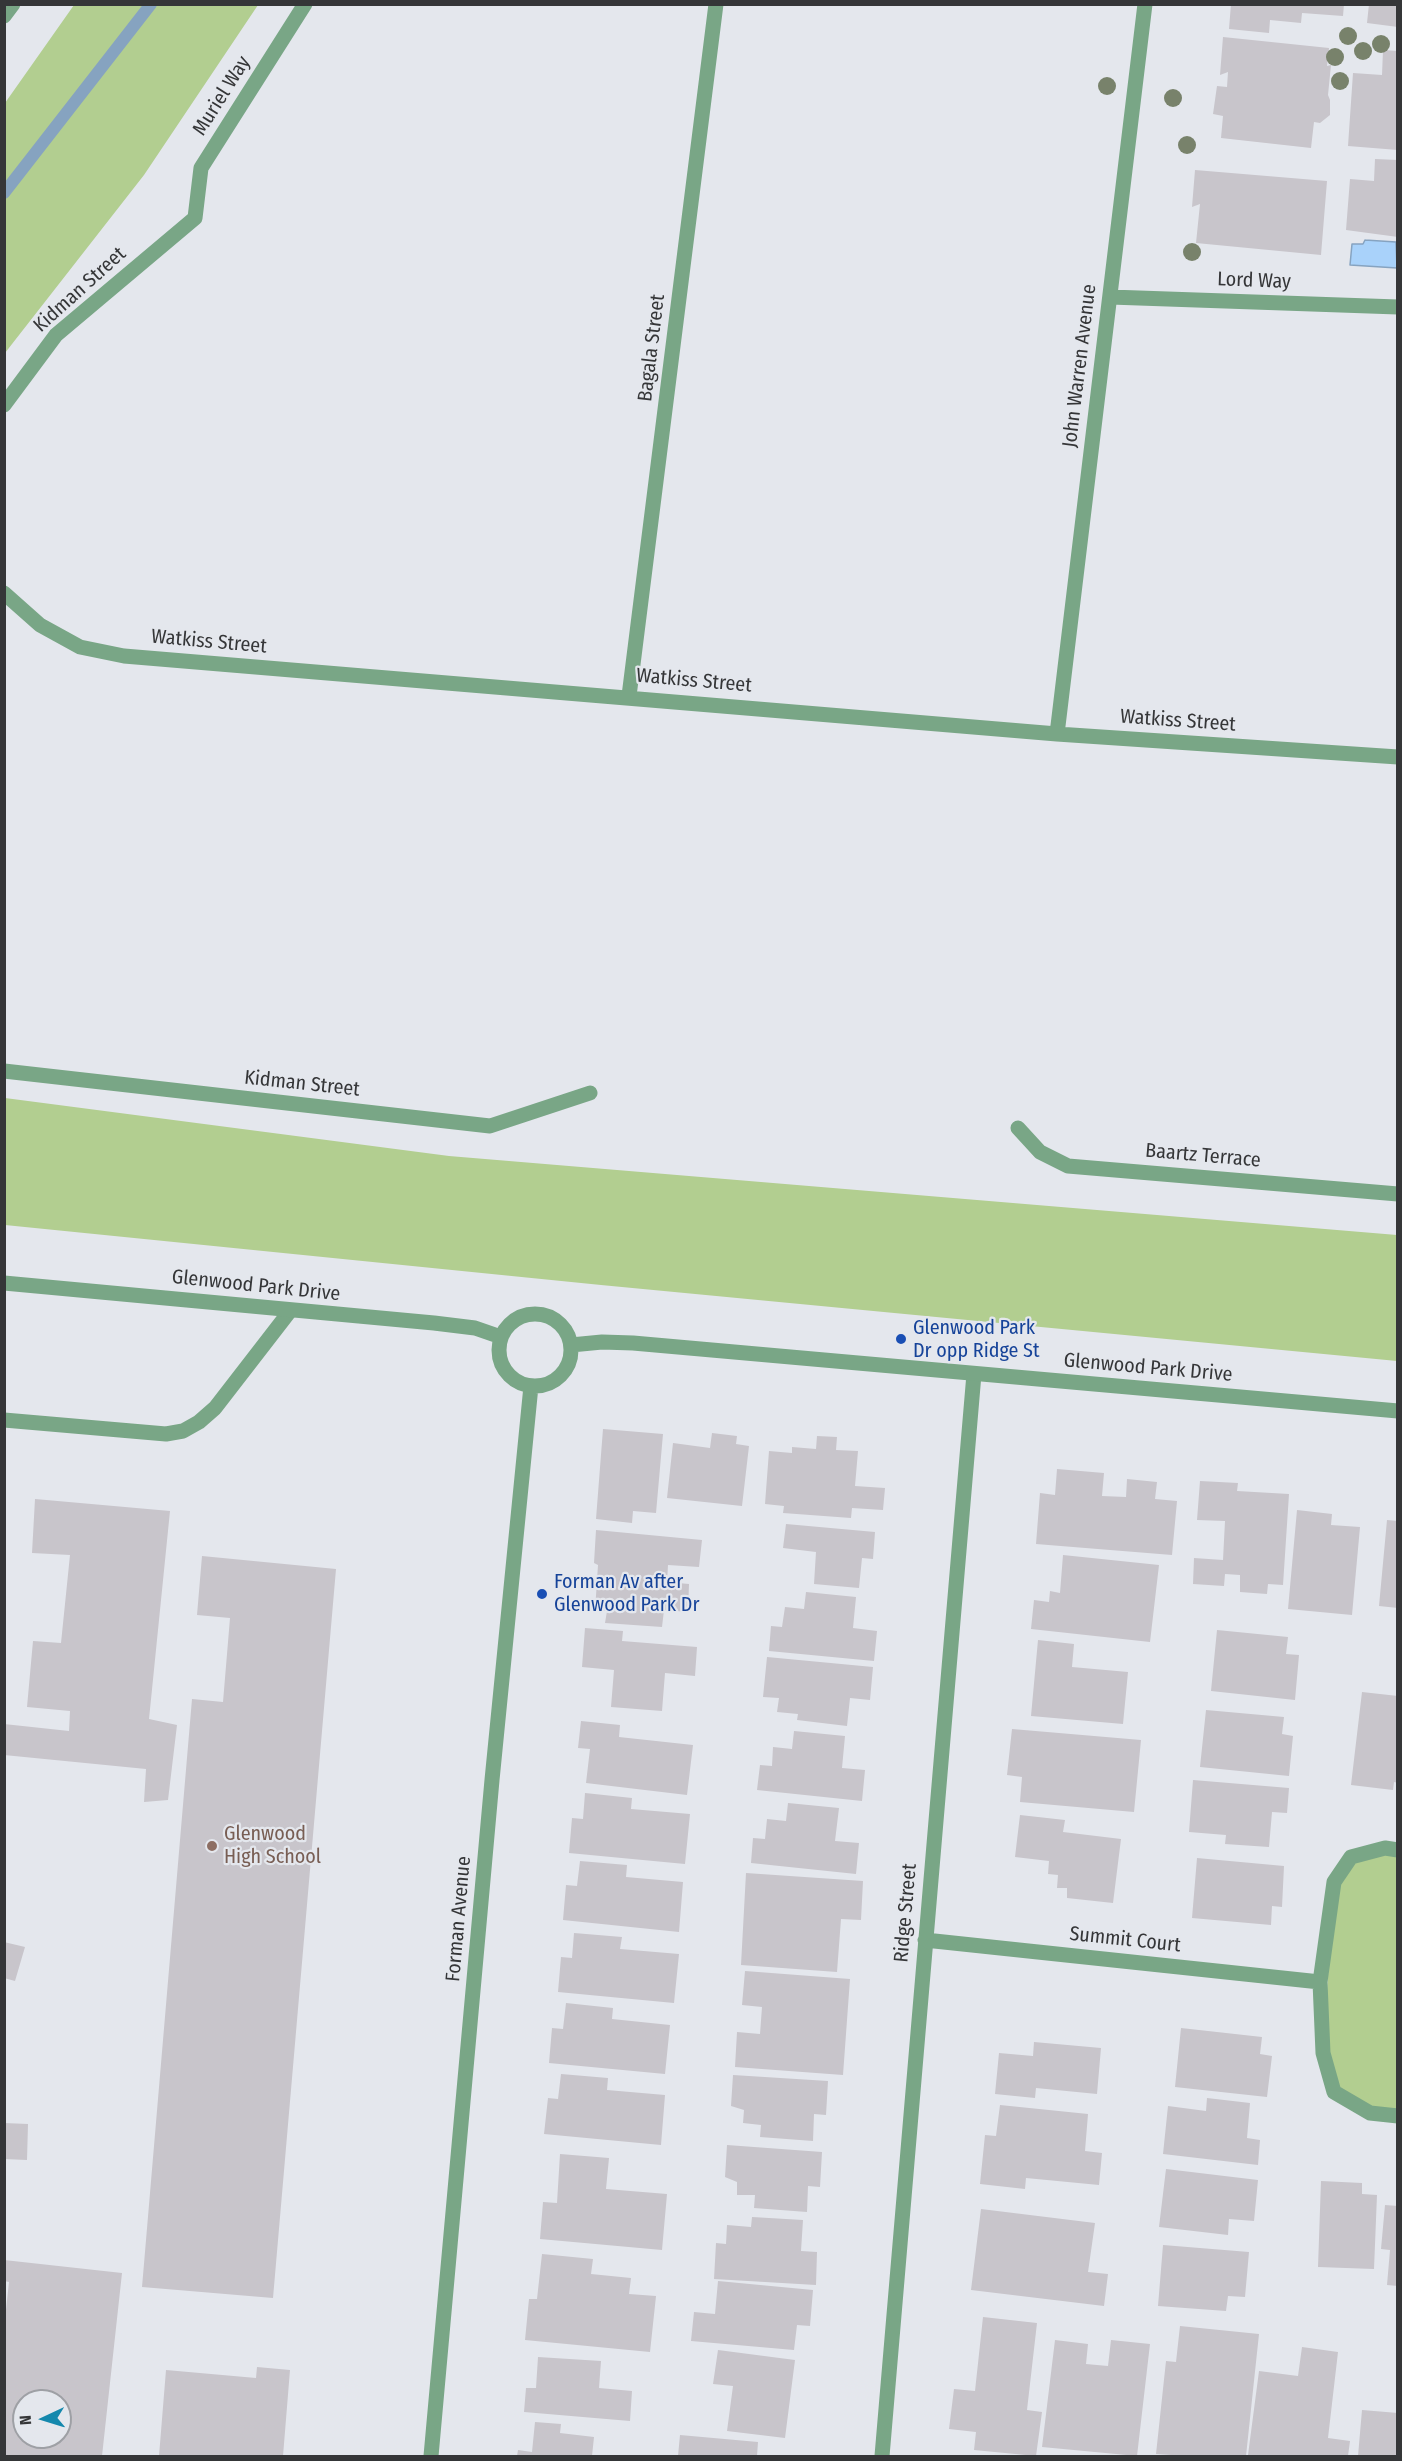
<!DOCTYPE html>
<style>
body{margin:0}
#map{position:relative;width:1402px;height:2461px;overflow:hidden;background:#e4e7ed;font-family:"Fira Sans Condensed",sans-serif}
canvas{display:block}
.frame{position:absolute;inset:0;border:6px solid #353638;pointer-events:none}
.north{position:absolute;left:12px;top:2389px;width:60px;height:60px;box-sizing:border-box;background:#e4e7ed;border:2px solid #9ea0a5;border-radius:50%;rotate:266deg;font-size:16px;font-weight:700;line-height:24px;text-align:center;color:#353638}
.north::after{content:'';display:block;margin:auto;width:21px;height:27px;background:#1488ad;clip-path:polygon(50% 0,100% 100%,50% 72%,0 100%)}
</style>
<div id="map">
<canvas width="1402" height="2461"></canvas>
<div class="frame"></div>
<div class="north">N</div>
</div>
<script>
const c = document.querySelector('canvas').getContext('2d');
c.lineJoin = 'round';
function fill(path, color) {
  c.fillStyle = color;
  c.fill(path, 'evenodd');
}
function poly(rows) {
  const path = new Path2D();
  for (const r of rows) {
    if (r.length === 3) {
      path.moveTo(r[0] + r[2], r[1]);
      path.arc(r[0], r[1], r[2], 0, 2 * Math.PI);
      continue;
    }
    path.moveTo(r[0], r[1]);
    for (let i = 2; i < r.length; i += 2) path.lineTo(r[i], r[i + 1]);
  }
  return path;
}
function strokePath(path, color, width, dash) {
  c.strokeStyle = color;
  c.lineWidth = width;
  c.lineCap = dash ? 'butt' : 'round';
  c.setLineDash(dash || []);
  c.stroke(path);
}
function label(font, color, halo, rows, align = 'center') {
  c.font = font + ' "Fira Sans Condensed",sans-serif';
  c.lineWidth = 4.5;
  c.setLineDash([]);
  c.textBaseline = 'middle';
  c.strokeStyle = halo;
  c.fillStyle = color;
  for (const [text, x, y, turn = 0] of rows) {
    c.save();
    c.translate(x, y);
    c.rotate((+turn || 0) * Math.PI / 180);
    c.textAlign = isNaN(turn) ? turn : align;
    if (halo) c.strokeText(text, 0, 0);
    c.fillText(text, 0, 0);
    c.restore();
  }
}
fill(poly([
 [74,5,258,5,144,175,5,353,5,103],
 [5,1098,449,1156,1397,1235,1397,1361,601,1285,5,1225],
 [1397,1850,1397,2116,1334,2092,1323,2053,1334,1882,1351,1857]
]), '#b2ce90');
const water = poly([
 [1365,240,1396,242,1397,268,1350,265,1352,244,1363,244,1365,240]
]);
fill(water, '#a9d2fa');
strokePath(water, '#86a3c0', 1.5);
strokePath(poly([
 [4,193,151,4]
]), '#86a3c0', 12);
fill(poly([
 [1231,4,1344,4,1343,16,1302,13,1301,23,1270,20,1269,33,1229,29],
 [1369,4,1398,4,1398,27,1367,23],
 [1223,37,1329,48,1327,66,1331,65,1328,95,1330,100,1330,115,1320,123,1314,122,1311,148,1221,138,1223,116,1213,114,1217,86,1227,87,1228,72,1220,75],
 [1383,50,1398,51,1398,150,1348,146,1353,73,1382,75],
 [1375,159,1398,160,1398,237,1346,230,1350,179,1374,181],
 [1195,170,1327,181,1321,255,1196,243,1200,204,1192,207],
 [603,1429,663,1434,656,1513,633,1511,632,1523,596,1519],
 [712,1433,737,1436,736,1444,749,1446,742,1506,667,1498,673,1443,710,1448],
 [817,1436,837,1437,836,1450,858,1451,855,1486,885,1488,883,1510,852,1508,851,1518,783,1513,784,1506,765,1504,769,1451,792,1453,792,1447,816,1449],
 [1057,1469,1104,1473,1102,1496,1126,1497,1127,1479,1157,1482,1155,1499,1177,1501,1172,1555,1036,1544,1040,1493,1055,1495],
 [1200,1481,1238,1483,1237,1491,1289,1494,1283,1585,1268,1584,1267,1594,1240,1592,1240,1575,1225,1574,1224,1586,1193,1584,1194,1558,1223,1560,1225,1521,1197,1520],
 [35,1499,170,1511,149,1719,177,1725,168,1800,144,1802,146,1769,4,1755,4,1724,69,1731,70,1711,27,1707,33,1641,61,1643,70,1555,32,1553],
 [1297,1510,1332,1514,1331,1525,1360,1527,1352,1615,1288,1609],
 [1387,1520,1398,1521,1398,1608,1379,1606],
 [786,1524,875,1532,873,1559,862,1558,859,1588,814,1584,816,1552,783,1548],
 [596,1530,702,1540,699,1567,668,1565,667,1582,689,1584,688,1612,664,1610,662,1627,605,1623,607,1611,595,1611,598,1565,594,1563],
 [1063,1555,1159,1565,1150,1642,1031,1629,1034,1600,1049,1602,1050,1591,1060,1593],
 [202,1556,336,1569,273,2298,142,2287,192,1699,223,1702,230,1618,197,1615],
 [806,1592,856,1597,853,1628,877,1631,874,1661,769,1651,771,1626,782,1627,785,1607,804,1609],
 [585,1628,623,1631,622,1641,697,1647,695,1676,665,1673,662,1711,611,1707,614,1670,582,1667],
 [1217,1630,1288,1637,1286,1654,1299,1655,1295,1700,1211,1691],
 [1038,1640,1074,1644,1072,1667,1128,1672,1123,1724,1031,1716],
 [767,1657,873,1667,870,1700,850,1698,847,1726,797,1720,798,1714,777,1712,779,1698,763,1697],
 [1362,1692,1398,1696,1398,1783,1394,1782,1393,1790,1351,1785],
 [1206,1710,1284,1717,1282,1734,1293,1736,1289,1776,1200,1767],
 [581,1721,620,1725,619,1737,693,1745,687,1795,586,1783,590,1749,578,1748],
 [1012,1729,1141,1740,1134,1812,1020,1802,1022,1777,1007,1775],
 [794,1731,845,1736,842,1768,865,1770,862,1801,757,1790,760,1765,772,1766,773,1747,792,1749],
 [1193,1780,1289,1788,1287,1813,1272,1812,1269,1847,1225,1844,1226,1835,1189,1832],
 [585,1793,632,1798,631,1809,690,1814,685,1864,569,1853,572,1818,583,1819],
 [788,1803,839,1808,835,1841,859,1843,856,1874,751,1863,753,1838,765,1839,767,1819,786,1821],
 [1020,1815,1065,1820,1063,1832,1121,1839,1113,1903,1067,1898,1067,1888,1057,1888,1058,1875,1048,1874,1049,1861,1015,1857],
 [1197,1858,1284,1866,1282,1907,1272,1906,1271,1925,1192,1918],
 [580,1861,627,1865,626,1877,683,1882,679,1932,563,1920,566,1885,577,1886],
 [746,1873,863,1881,861,1920,841,1919,837,1972,741,1965],
 [574,1933,622,1937,620,1949,679,1954,674,2003,558,1992,561,1957,572,1958],
 [4,1942,25,1947,15,1981,4,1978],
 [745,1971,850,1979,843,2075,735,2067,737,2032,760,2034,762,2007,742,2005],
 [566,2003,613,2008,612,2019,670,2025,665,2074,549,2063,552,2028,563,2029],
 [1181,2028,1262,2037,1260,2054,1272,2056,1267,2097,1175,2087],
 [1034,2042,1101,2048,1097,2094,1036,2088,1035,2098,995,2094,999,2053,1033,2056],
 [561,2074,608,2078,607,2090,665,2095,661,2145,544,2134,548,2098,558,2099],
 [733,2075,828,2081,826,2115,814,2114,813,2141,760,2137,761,2125,743,2123,744,2110,731,2106],
 [1207,2098,1250,2103,1247,2138,1260,2140,1258,2165,1163,2154,1168,2106,1206,2111],
 [1000,2105,1088,2114,1085,2151,1102,2153,1099,2185,1026,2178,1025,2189,980,2184,985,2135,996,2136],
 [4,2123,28,2124,27,2160,4,2159],
 [727,2145,822,2152,820,2187,808,2186,807,2212,754,2208,755,2195,737,2195,737,2182,725,2177],
 [560,2154,609,2158,606,2189,667,2194,662,2250,540,2239,543,2202,557,2203],
 [1166,2169,1258,2180,1254,2221,1229,2219,1228,2235,1159,2227],
 [1321,2181,1362,2183,1362,2194,1377,2195,1374,2269,1318,2267],
 [1385,2205,1398,2206,1398,2286,1387,2285,1390,2250,1381,2249],
 [981,2209,1095,2223,1088,2272,1108,2274,1104,2306,971,2290],
 [752,2217,803,2220,801,2251,817,2252,816,2285,714,2279,716,2243,726,2244,727,2225,751,2227],
 [1163,2245,1249,2252,1245,2297,1228,2296,1226,2311,1158,2306],
 [542,2254,593,2259,591,2274,631,2278,629,2294,656,2296,650,2352,525,2340,529,2299,537,2299],
 [4,2260,122,2273,102,2456,4,2456,4,2328,9,2282,4,2281],
 [24,2401,60,2401,60,2437,24,2437],
 [718,2281,813,2290,810,2326,797,2325,794,2350,691,2341,694,2312,715,2314],
 [983,2317,1037,2323,1027,2410,1042,2412,1036,2456,974,2450,976,2432,949,2429,954,2389,975,2391],
 [1180,2326,1259,2334,1246,2456,1186,2456,1156,2454,1166,2361,1176,2362],
 [1055,2340,1088,2344,1086,2364,1108,2366,1111,2340,1150,2344,1137,2456,1042,2447],
 [1302,2347,1338,2352,1328,2438,1350,2441,1348,2456,1248,2455,1259,2371,1298,2376],
 [718,2350,795,2360,785,2438,727,2431,733,2386,713,2384],
 [538,2357,601,2361,599,2388,632,2391,630,2421,524,2412,526,2388,536,2388],
 [257,2367,290,2370,283,2456,159,2456,166,2370,256,2378],
 [1362,2410,1398,2413,1398,2456,1358,2456],
 [535,2422,561,2424,560,2433,594,2437,592,2456,517,2456,518,2450,532,2452],
 [680,2435,758,2442,757,2456,678,2456]
]), '#c8c5cb');
strokePath(poly([
 [4,1420,166,1434,183,1431,199,1422,215,1408,290,1311]
]), '#79a686', 15);
strokePath(poly([
 [4,16,13,4],
 [1110,297,1398,307],
 [4,405,56,335,195,218,201,168,305,4],
 [4,593,40,625,80,647,124,656,1057,734,1398,757],
 [629,696,716,4],
 [1057,734,1145,4],
 [4,1071,490,1126,590,1093],
 [1018,1128,1040,1152,1068,1166,1398,1194],
 [1398,1850,1385,1848,1351,1857,1334,1882,1320,1982,1323,2053,1334,2092,1370,2113,1398,2116],
 [925,1940,1320,1982],
 [882,2456,974,1374]
]), '#79a686', 15);
strokePath(poly([
 [4,1283,434,1323,475,1328,501,1337],
 [535,1350,36],
 [571,1345,602,1342,633,1343,1398,1411],
 [431,2456,492,1780,531,1386]
]), '#79a686', 15);
c.fillStyle = '#78826b';
for (const [x, y] of [
 [1348,36],
 [1381,44],
 [1363,51],
 [1335,57],
 [1340,81],
 [1107,86],
 [1173,98],
 [1187,145],
 [1192,252]
]) {
  c.beginPath();
  c.arc(x, y, 9, 0, 2 * Math.PI);
  c.fill();
}
for (const [x, y, r, color] of [
 [901,1339,6,"#1a4fb4"],
 [542,1594,6,"#1a4fb4"],
 [212,1846,6,"#8d6e63"]
]) {
  const dot = new Path2D();
  dot.arc(x, y, r, 0, 2 * Math.PI);
  c.fillStyle = color;
  c.fill(dot);
  strokePath(dot, '#e4e7ed', 2);
}
label('20px', '#353638', '#e4e7ed', [
 ["Muriel Way",222,96,-58],
 ["Lord Way",1254,281,2],
 ["Kidman Street",80,290,-42],
 ["Bagala Street",652,348,-83],
 ["John Warren Avenue",1080,366,-83],
 ["Watkiss Street",209,642,5],
 ["Watkiss Street",694,681,5],
 ["Watkiss Street",1178,721,4],
 ["Kidman Street",302,1084,6],
 ["Baartz Terrace",1203,1156,5],
 ["Glenwood Park Drive",256,1286,6],
 ["Glenwood Park Drive",1148,1368,5],
 ["Ridge Street",906,1913,-85],
 ["Forman Avenue",459,1919,-85],
 ["Summit Court",1125,1940,6]
]);
label('20px', '#164399', '#e4e7ed', [
 ["Glenwood Park",913,1328],
 ["Dr opp Ridge St",913,1351],
 ["Forman Av after",554,1582],
 ["Glenwood Park Dr",554,1605]
], 'left');
label('20px', '#785e54', '#e4e7ed', [
 ["Glenwood",224,1834],
 ["High School",224,1857]
], 'left');
</script>
